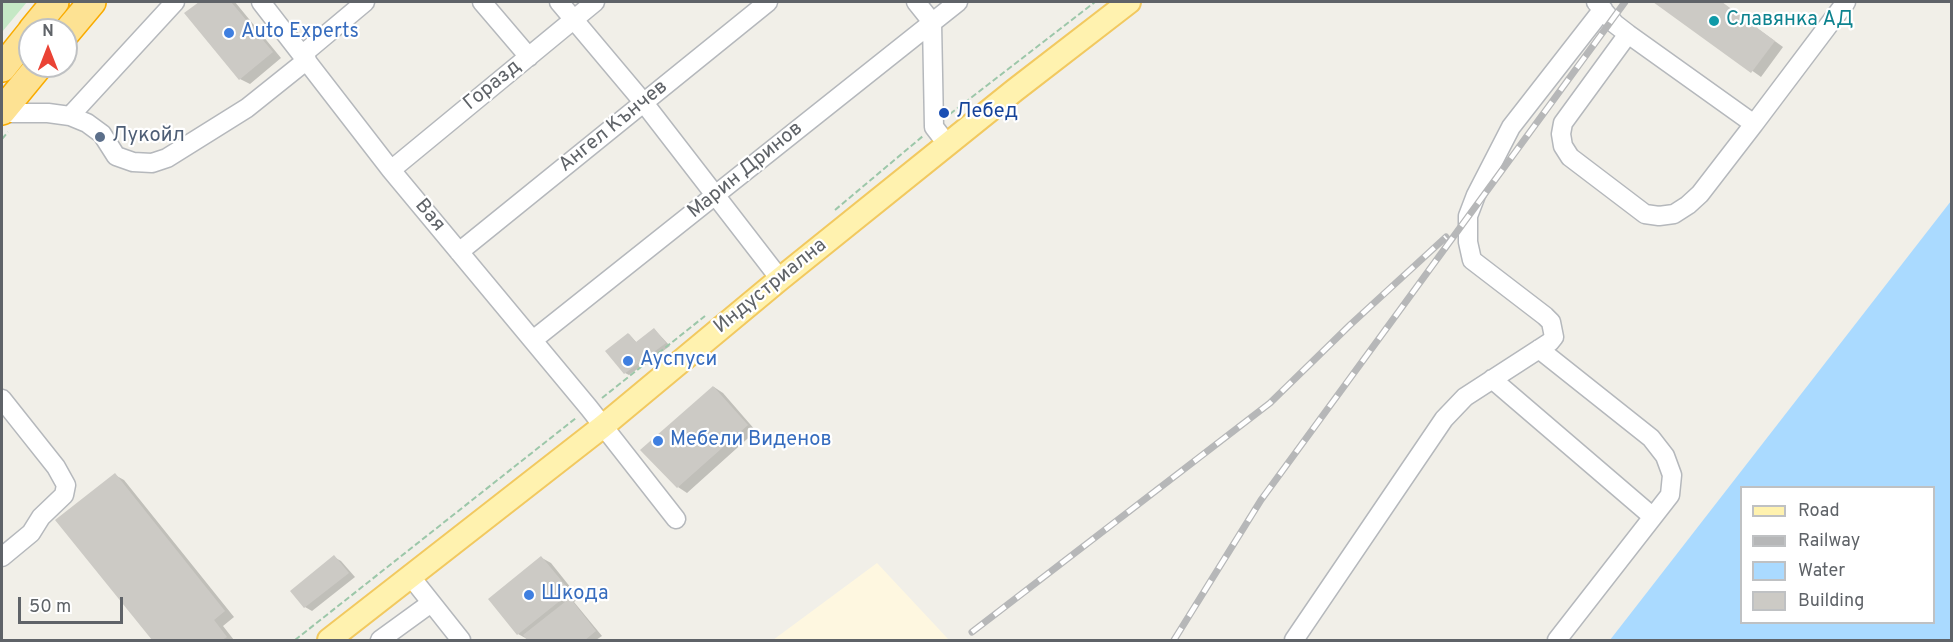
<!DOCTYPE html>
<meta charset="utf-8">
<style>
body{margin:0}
#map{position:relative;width:1953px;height:642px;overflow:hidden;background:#f1efe8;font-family:Overpass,sans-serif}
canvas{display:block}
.frame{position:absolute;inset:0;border:3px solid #5f6368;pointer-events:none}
.legend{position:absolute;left:1740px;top:486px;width:195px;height:138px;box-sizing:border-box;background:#fff;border:2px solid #bfc1c3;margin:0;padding:8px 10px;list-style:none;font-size:18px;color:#5f6368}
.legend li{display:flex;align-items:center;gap:12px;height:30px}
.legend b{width:30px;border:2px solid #bfc1c3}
.north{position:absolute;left:18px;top:18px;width:60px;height:60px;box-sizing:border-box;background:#fff;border:2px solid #bfc1c3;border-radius:50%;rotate:0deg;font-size:16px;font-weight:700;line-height:24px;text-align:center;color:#5f6368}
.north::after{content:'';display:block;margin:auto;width:21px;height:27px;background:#ea4335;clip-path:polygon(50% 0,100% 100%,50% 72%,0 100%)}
.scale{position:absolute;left:18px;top:597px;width:105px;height:27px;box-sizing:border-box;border:3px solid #5f6368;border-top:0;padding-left:8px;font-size:18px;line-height:21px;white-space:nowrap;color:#5f6368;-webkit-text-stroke:4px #fff;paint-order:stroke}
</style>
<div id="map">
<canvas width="1953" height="642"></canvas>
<div class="frame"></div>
<ul class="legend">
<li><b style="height:8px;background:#fff2af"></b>Road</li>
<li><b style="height:8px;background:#b6b7b8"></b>Railway</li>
<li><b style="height:16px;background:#aadaff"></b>Water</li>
<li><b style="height:16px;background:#cccac5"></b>Building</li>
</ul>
<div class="north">N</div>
<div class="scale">50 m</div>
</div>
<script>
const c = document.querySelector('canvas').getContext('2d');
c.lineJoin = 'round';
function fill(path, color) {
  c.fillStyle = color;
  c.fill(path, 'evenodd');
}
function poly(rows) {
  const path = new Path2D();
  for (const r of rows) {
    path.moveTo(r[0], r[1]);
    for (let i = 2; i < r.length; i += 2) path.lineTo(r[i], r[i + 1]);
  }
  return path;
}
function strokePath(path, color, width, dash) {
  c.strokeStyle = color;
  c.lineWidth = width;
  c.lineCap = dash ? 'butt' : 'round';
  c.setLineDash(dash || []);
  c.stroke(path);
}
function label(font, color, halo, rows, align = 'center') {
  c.font = font + ' Overpass,sans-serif';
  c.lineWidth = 4.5;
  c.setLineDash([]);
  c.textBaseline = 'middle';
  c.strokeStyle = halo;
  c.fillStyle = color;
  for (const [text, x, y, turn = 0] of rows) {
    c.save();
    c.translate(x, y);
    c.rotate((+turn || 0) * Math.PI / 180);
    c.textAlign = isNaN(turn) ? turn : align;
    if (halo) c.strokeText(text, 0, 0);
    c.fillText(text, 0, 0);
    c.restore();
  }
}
fill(poly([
 [877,563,949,640,773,640]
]), '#fef7e0');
fill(poly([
 [2,2,27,2,2,32]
]), '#c5e8c5');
fill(poly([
 [1951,201,1951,640,1610,640],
 [1742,488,1934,488,1934,622,1742,622]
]), '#aadaff');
fill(poly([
 [201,2,235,2,281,58,250,84,240,79,186,14],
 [1656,2,1721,2,1783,47,1761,77],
 [655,330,670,346,629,375,625,373,629,334,637,343],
 [714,387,723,393,756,431,687,493,678,487],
 [115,475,124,480,234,617,223,626,234,640,154,640,58,520],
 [334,557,341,561,355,577,312,611,305,607,292,591],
 [542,558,551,563,579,598,574,602,602,636,596,640,529,640,518,634]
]), '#0003');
fill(poly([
 [199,2,231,2,273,52,239,80,184,13],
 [1653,2,1722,2,1775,41,1751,73],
 [654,328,666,343,624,374,605,351,628,333,636,342],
 [713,386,748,425,677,488,640,450],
 [115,473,225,611,214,620,227,637,222,640,152,640,55,520],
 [334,555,349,573,304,608,290,591],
 [541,556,571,592,517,635,488,599],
 [570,598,596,631,585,640,527,640,523,635]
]), '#cccac5');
const minor = poly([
 [261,2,391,170,589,408,676,519],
 [482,2,529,57],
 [559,2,644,103,780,279],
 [916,2,932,22,934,127,947,144],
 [1596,2,1615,24,1628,34,1754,124,1846,2],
 [1628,34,1563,123,1561,134,1563,146,1570,157,1645,214,1659,216,1674,214,1688,205,1700,194,1754,124],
 [303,54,365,2],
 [2,113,48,113,70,116,87,123,102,134,116,156,133,162,152,163,167,158,247,108,307,60],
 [70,116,175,2],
 [391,170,595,2],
 [459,252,768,2],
 [533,340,958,2],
 [1539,349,1651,438,1665,456,1672,475,1670,495,1557,640],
 [1492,379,1653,517],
 [2,399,56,467,66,485,64,495,41,517,31,533,2,557],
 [411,577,461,640],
 [380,640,431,603],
 [1294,640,1444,419,1465,397,1550,342,1554,337,1551,322,1545,316,1472,260,1468,242,1468,216,1476,195,1511,127,1603,9]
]);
const major = poly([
 [329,640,602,427,780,279,1015,90,1129,2]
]);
const highway = poly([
 [32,30,55,2],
 [66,33,92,2],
 [2,68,30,33],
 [2,111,39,66]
]);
strokePath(minor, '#b5b8bc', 21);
strokePath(major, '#f2c960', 26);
strokePath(highway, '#f9ab00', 30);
strokePath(poly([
 [66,58,70,53],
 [950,114,1095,2],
 [2,139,8,132],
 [835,210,923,136],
 [602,398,705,316],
 [295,640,576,418]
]), '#9cc7a9', 2, [6, 3]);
strokePath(minor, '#fff', 18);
strokePath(major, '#fff2af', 22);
strokePath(highway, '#fde293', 27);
const rail = poly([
 [972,632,1270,403,1350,325,1446,237],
 [1174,640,1261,500,1625,2]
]);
strokePath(rail, '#b6b7b8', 7);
strokePath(rail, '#fff', 4.5, [14]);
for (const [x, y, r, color] of [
 [1714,21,6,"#0f9aa8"],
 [229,33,6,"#3f7fe0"],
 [944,113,6,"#1a4fb4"],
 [100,137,6,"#5c6f8a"],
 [628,361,6,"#3f7fe0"],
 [658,441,6,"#3f7fe0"],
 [529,595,6,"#3f7fe0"]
]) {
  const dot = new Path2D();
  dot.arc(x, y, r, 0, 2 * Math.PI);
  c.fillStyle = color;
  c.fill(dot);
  strokePath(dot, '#fff', 2);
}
label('20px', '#0d838f', '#fff', [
 ["Славянка АД",1726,21]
], 'left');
label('20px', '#366cbe', '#fff', [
 ["Auto Experts",241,33],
 ["Ауспуси",640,361],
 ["Мебели Виденов",670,441],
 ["Шкода",541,595]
], 'left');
label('20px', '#5f6368', '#fff', [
 ["Горазд",493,86,-39],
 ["Ангел Кънчев",614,127,-39],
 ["Марин Дринов",746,171,-39],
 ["Вая",429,216,50],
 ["Индустриална",771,287,-39]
]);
label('20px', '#164399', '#fff', [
 ["Лебед",956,113]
], 'left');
label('20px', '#4e5e75', '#fff', [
 ["Лукойл",112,137]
], 'left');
</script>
